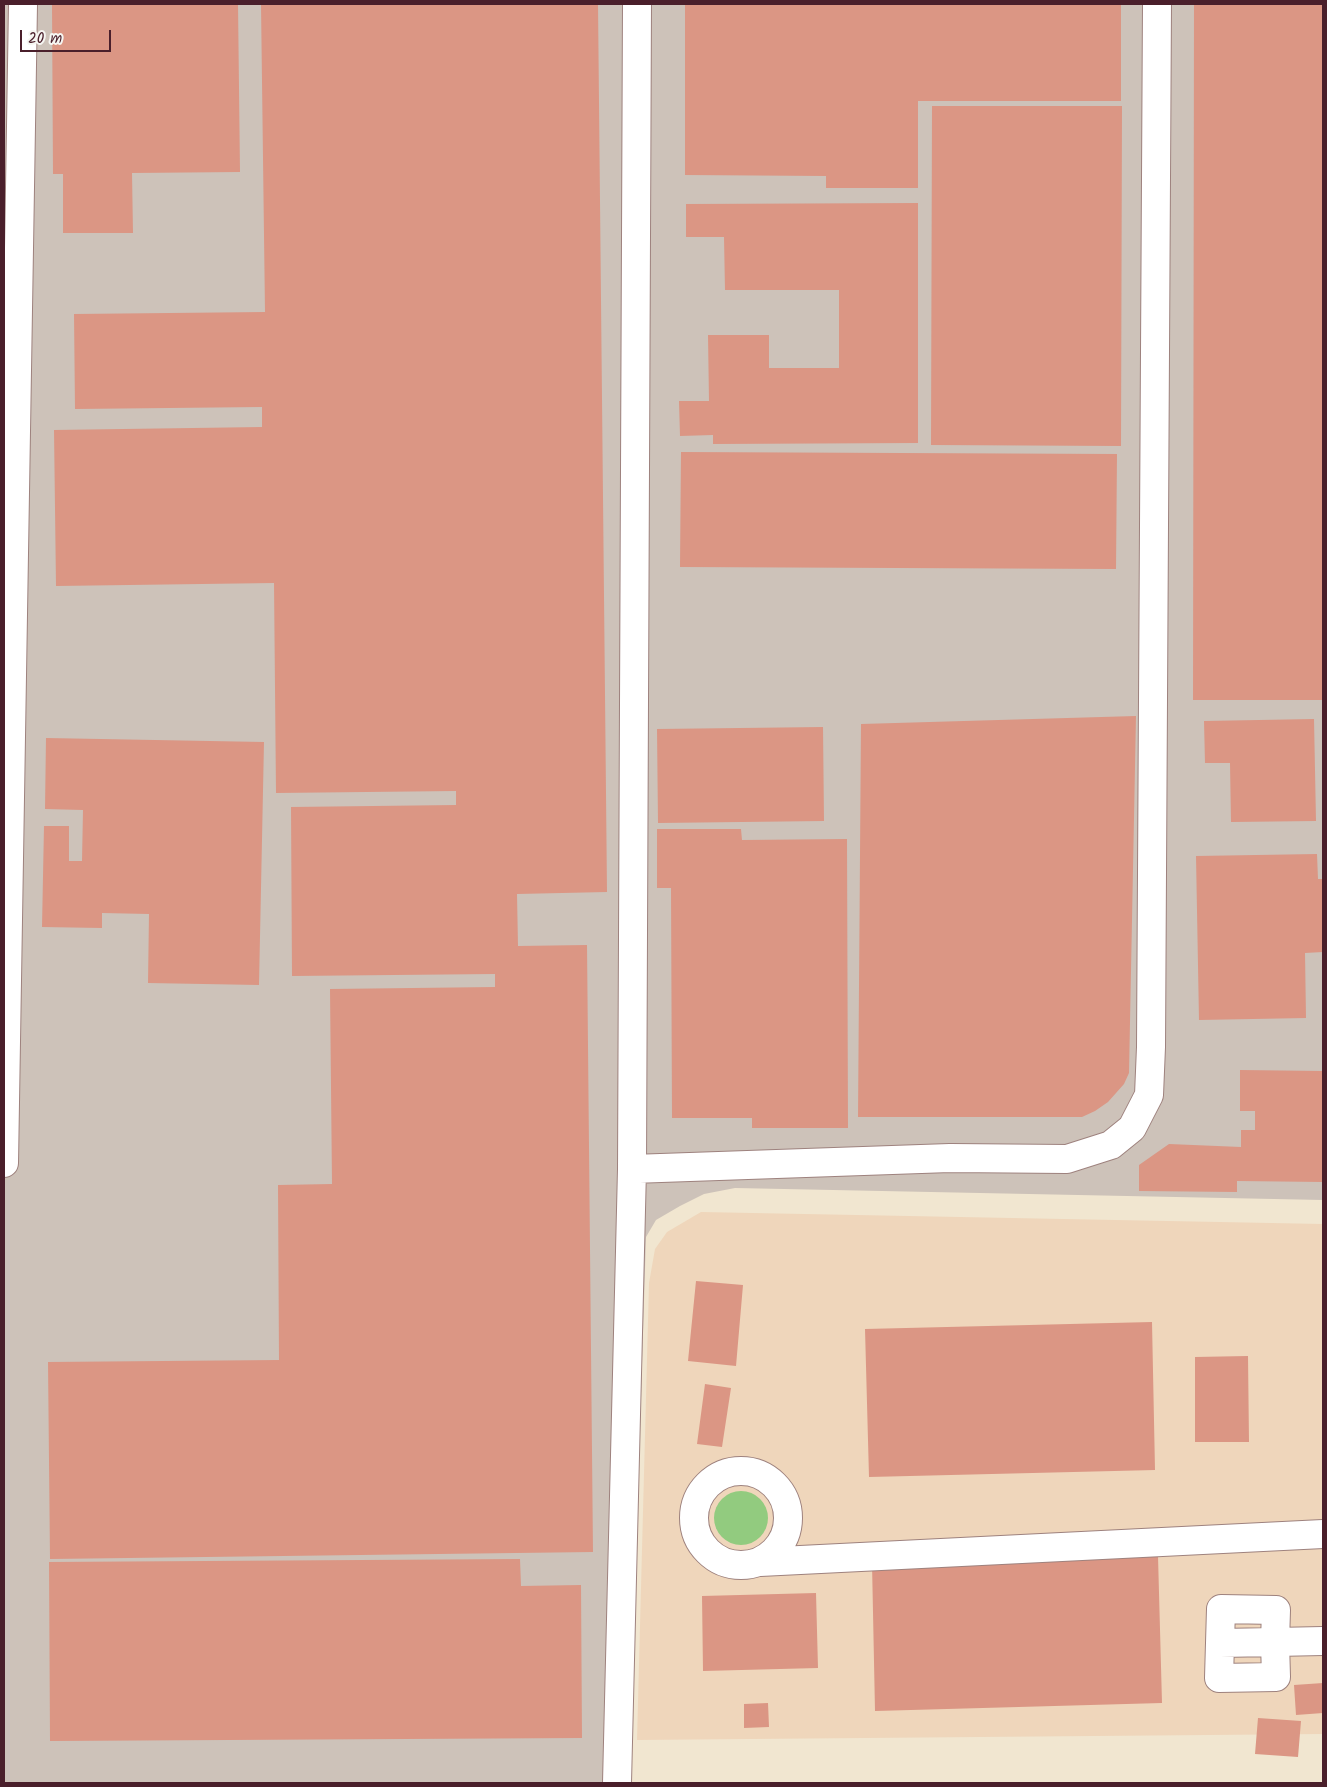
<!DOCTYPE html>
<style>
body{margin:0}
#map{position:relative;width:1327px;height:1787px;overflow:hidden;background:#f1e6d0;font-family:Kalam,sans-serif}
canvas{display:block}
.frame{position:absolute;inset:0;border:5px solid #4a1f2b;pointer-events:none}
.scale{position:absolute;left:20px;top:30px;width:91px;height:22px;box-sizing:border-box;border:2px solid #4a1f2b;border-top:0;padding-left:6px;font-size:15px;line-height:18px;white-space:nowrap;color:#4a1f2b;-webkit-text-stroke:4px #f6f6f2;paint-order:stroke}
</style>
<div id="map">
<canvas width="1327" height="1787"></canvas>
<div class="frame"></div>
<div class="scale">20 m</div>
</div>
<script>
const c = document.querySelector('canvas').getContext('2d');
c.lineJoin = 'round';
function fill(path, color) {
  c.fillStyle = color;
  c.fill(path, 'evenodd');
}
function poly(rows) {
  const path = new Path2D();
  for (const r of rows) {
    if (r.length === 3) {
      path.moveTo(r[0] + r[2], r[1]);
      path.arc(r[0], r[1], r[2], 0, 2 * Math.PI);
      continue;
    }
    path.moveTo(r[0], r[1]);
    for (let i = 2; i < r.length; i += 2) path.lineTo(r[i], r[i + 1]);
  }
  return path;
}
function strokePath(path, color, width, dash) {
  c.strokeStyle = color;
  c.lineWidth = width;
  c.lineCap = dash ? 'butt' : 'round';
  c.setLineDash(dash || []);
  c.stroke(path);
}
fill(poly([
 [701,1212,1323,1224,1323,1734,637,1740,649,1283,655,1249,667,1232]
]), '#efd6bb');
fill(poly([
 [4,4,1323,4,1323,1200,735,1188,704,1194,680,1206,656,1220,646,1237,629,1783,4,1783]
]), '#cdc2b9');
fill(poly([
 [741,1518,27]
]), '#92cb7f');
fill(poly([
 [52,4,238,4,240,172,132,173,133,233,63,233,63,174,53,174],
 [261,4,598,4,607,892,517,894,518,946,587,945,593,1552,50,1559,48,1362,279,1360,278,1185,332,1184,330,989,495,987,495,974,292,976,291,807,456,805,456,791,276,793,274,583,56,586,54,430,262,427,262,407,75,409,74,314,265,312],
 [685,4,1121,4,1121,101,918,101,918,188,826,188,826,176,685,175],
 [1194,4,1323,4,1323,700,1193,700],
 [932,106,1122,106,1121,446,931,445],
 [918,203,918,443,713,444,713,435,680,436,679,401,709,401,708,335,769,335,769,368,839,368,839,290,725,290,724,237,686,237,686,204],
 [681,452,1117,454,1116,569,680,567],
 [1136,716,1129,1073,1124,1084,1108,1102,1095,1111,1082,1117,858,1117,861,724],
 [1314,719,1316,821,1231,822,1230,763,1205,763,1204,721],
 [823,727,824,821,658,823,657,729],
 [46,738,264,742,259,985,148,983,149,914,102,913,102,928,42,927,44,826,69,826,69,861,82,861,83,810,45,809],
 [657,829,741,829,742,840,847,839,848,1128,752,1128,752,1118,672,1118,671,888,657,888],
 [1317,854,1318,879,1323,879,1323,952,1305,953,1306,1018,1199,1020,1196,856],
 [1240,1070,1323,1071,1323,1182,1237,1181,1237,1192,1139,1191,1139,1165,1169,1144,1241,1147,1241,1130,1255,1130,1255,1111,1240,1111],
 [696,1281,743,1285,736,1366,688,1361],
 [1152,1322,1155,1470,869,1477,865,1329],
 [1248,1356,1249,1442,1195,1442,1195,1357],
 [705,1384,731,1388,722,1447,697,1444],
 [1158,1556,1162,1703,875,1711,872,1563],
 [520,1559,521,1586,581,1585,582,1738,50,1741,49,1562],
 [816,1593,818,1668,703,1671,702,1596],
 [1323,1683,1323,1713,1296,1715,1294,1685],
 [768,1703,769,1727,744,1728,744,1704],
 [1258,1718,1301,1721,1298,1757,1255,1754]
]), '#db9684');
const minor = poly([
 [4,1163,23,4],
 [632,1169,950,1158,1067,1159,1111,1145,1132,1128,1149,1095,1151,1047,1157,4],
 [741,1518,47],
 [760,1562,1323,1534],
 [1220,1643,1221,1609,1276,1610,1275,1642,1276,1677,1219,1678,1220,1643,1275,1642,1323,1641],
 [617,1783,632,1169,637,4]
]);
strokePath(minor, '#9e827e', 30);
strokePath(minor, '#fff', 28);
</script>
